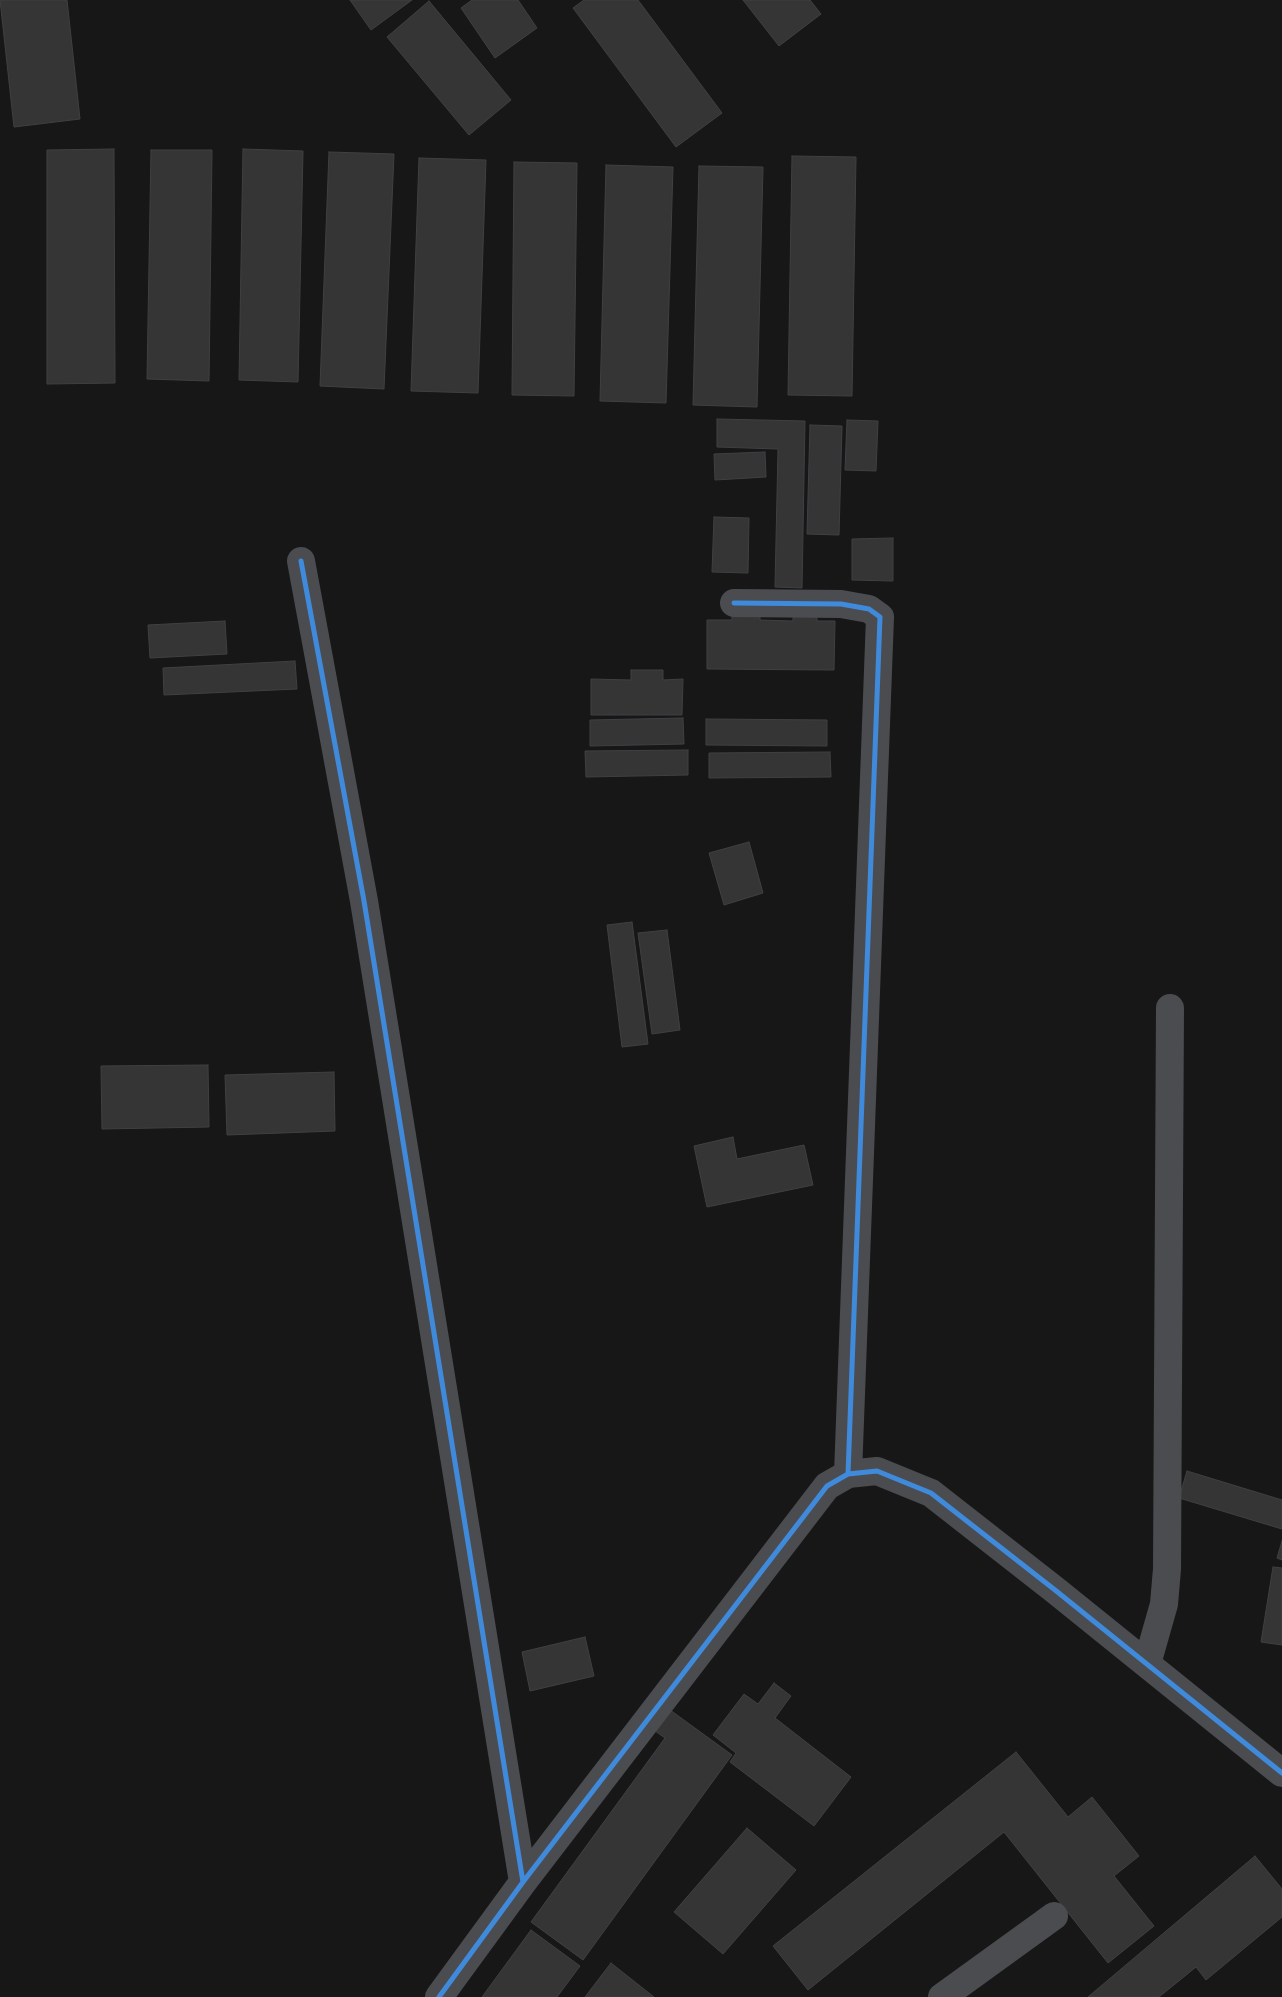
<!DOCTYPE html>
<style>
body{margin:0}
canvas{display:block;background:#171717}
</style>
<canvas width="1282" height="1997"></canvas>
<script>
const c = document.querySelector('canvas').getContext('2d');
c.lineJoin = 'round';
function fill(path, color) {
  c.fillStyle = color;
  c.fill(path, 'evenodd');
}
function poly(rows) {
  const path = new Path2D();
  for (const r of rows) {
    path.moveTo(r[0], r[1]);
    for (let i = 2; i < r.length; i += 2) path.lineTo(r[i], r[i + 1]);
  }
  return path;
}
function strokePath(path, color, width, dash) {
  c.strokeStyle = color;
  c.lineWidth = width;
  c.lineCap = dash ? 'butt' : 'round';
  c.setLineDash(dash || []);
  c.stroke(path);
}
const building = poly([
 [0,0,67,0,80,119,14,127,0,0],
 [350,0,412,0,371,30,350,0],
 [472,0,518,0,537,28,495,58,461,8,472,0],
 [584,0,638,0,722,113,676,147,573,8,584,0],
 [743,0,810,0,821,14,779,46,743,0],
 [429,1,511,100,469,135,387,37,429,1],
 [114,149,115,383,47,384,47,150,114,149],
 [243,149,303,151,298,382,239,380,243,149],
 [151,150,212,150,209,381,147,379,151,150],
 [329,152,394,154,384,389,320,386,329,152],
 [792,156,856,157,852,396,788,395,792,156],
 [419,158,486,160,478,393,411,391,419,158],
 [514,162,577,163,574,396,512,395,514,162],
 [606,165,673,167,666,403,600,401,606,165],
 [699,166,763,167,757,407,693,405,699,166],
 [717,419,805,421,802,588,775,587,778,449,717,447,717,419],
 [847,420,878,421,876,471,845,470,847,420],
 [810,425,842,426,839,535,807,534,810,425],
 [765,452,766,477,715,480,714,454,765,452],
 [714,517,749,518,748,573,712,572,714,517],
 [893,538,893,581,852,580,852,539,893,538],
 [732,612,760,612,760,620,793,621,793,615,817,615,817,621,835,621,834,670,707,669,707,620,732,620,732,612],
 [225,621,227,654,150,658,148,625,225,621],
 [295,661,297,689,164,695,163,668,295,661],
 [631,670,663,670,663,680,683,679,682,715,591,715,591,679,631,680,631,670],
 [683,718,684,744,590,746,590,720,683,718],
 [706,719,827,720,827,746,706,745,706,719],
 [688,750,688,775,586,777,585,751,688,750],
 [830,752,831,777,709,778,709,753,830,752],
 [749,842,763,893,724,905,709,853,749,842],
 [632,922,648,1044,622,1047,607,925,632,922],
 [667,930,680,1030,652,1034,638,933,667,930],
 [208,1065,209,1127,102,1129,101,1066,208,1065],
 [334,1072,335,1131,227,1135,225,1075,334,1072],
 [733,1137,737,1159,804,1145,813,1185,707,1207,694,1146,733,1137],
 [1187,1471,1282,1500,1282,1529,1179,1498,1187,1471],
 [1282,1541,1282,1560,1277,1558,1282,1541],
 [1273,1567,1282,1568,1282,1645,1261,1642,1273,1567],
 [585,1637,594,1676,530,1691,522,1652,585,1637],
 [774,1683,791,1696,775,1718,851,1777,814,1826,730,1762,736,1753,713,1735,744,1694,758,1704,774,1683],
 [666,1707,732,1755,583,1960,531,1922,665,1738,651,1728,666,1707],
 [1016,1752,1068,1817,1092,1797,1139,1856,1114,1876,1154,1926,1108,1963,1004,1832,808,1990,773,1946,1016,1752],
 [747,1828,796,1870,723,1954,674,1912,747,1828],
 [1255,1856,1282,1889,1282,1917,1206,1980,1196,1967,1159,1997,1088,1997,1255,1856],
 [531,1930,580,1966,557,1997,482,1997,531,1930],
 [611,1963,654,1997,585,1997,611,1963]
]);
fill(building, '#353536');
strokePath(building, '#3f4043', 1);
strokePath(poly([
 [301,561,364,901,523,1882],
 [734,603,841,604,869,609,880,617,848,1474],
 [1147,1664,1164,1604,1167,1569,1170,1008],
 [439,1997,523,1882,827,1486,848,1474,877,1471,931,1493,1055,1590,1282,1773],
 [942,1997,1054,1916]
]), '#4b4c50', 28);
strokePath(poly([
 [301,561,364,901,523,1882],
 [734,603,841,604,869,609,880,617,848,1474],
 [439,1997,523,1882,827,1486,848,1474,877,1471,931,1493,1055,1590,1282,1773]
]), '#408adc', 5);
</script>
